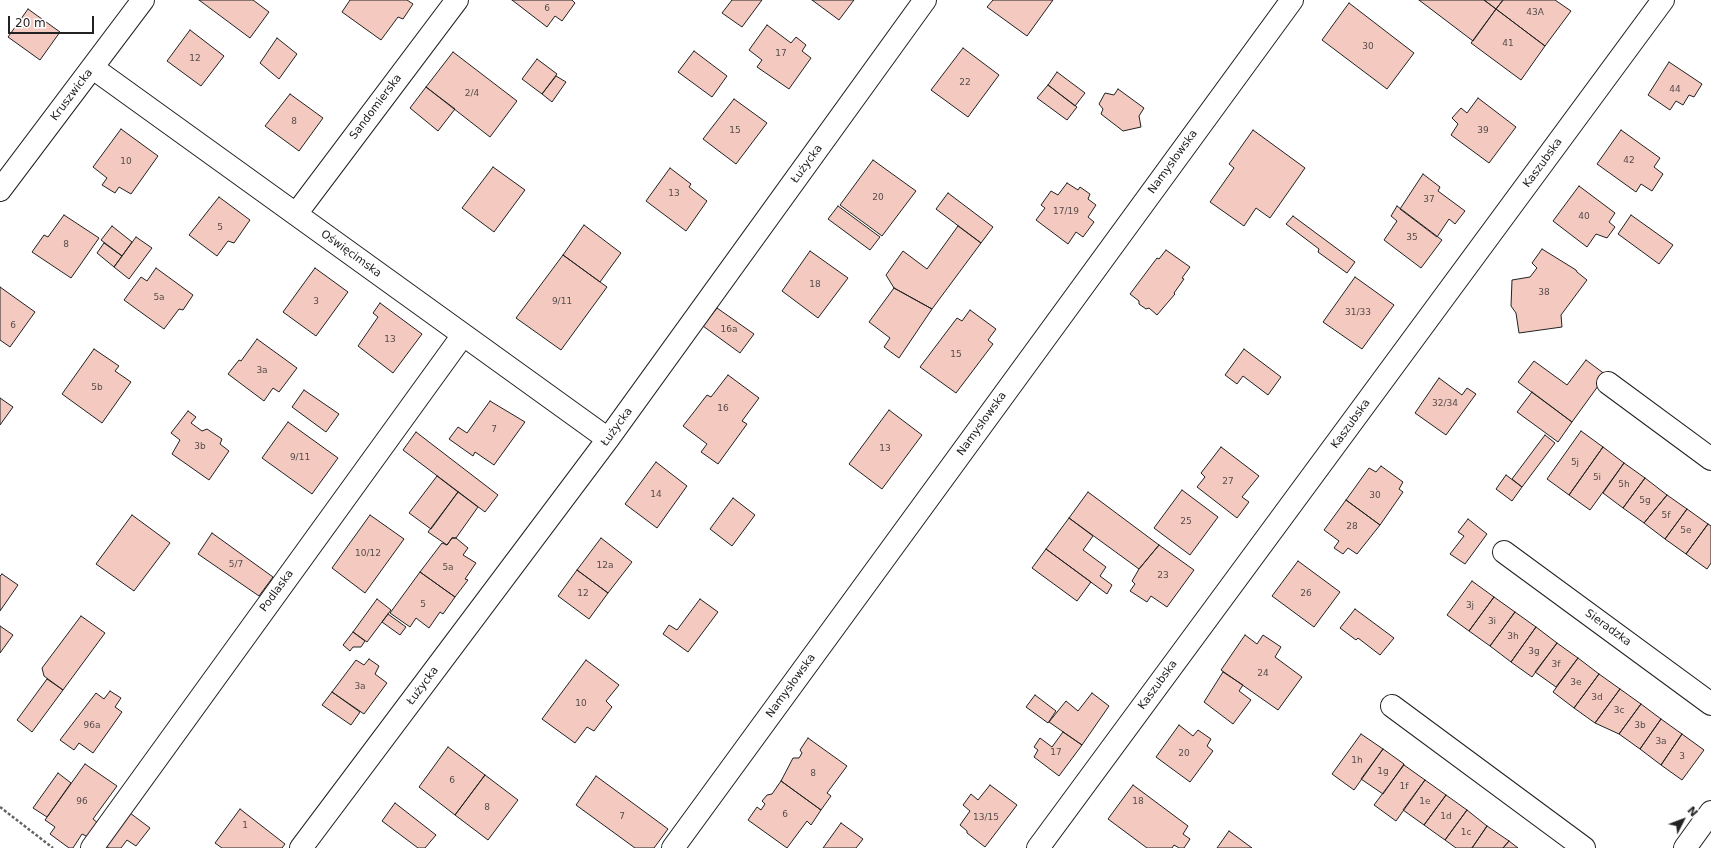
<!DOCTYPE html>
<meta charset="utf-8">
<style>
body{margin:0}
#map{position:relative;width:1711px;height:848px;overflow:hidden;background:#fff;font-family:"DejaVu Sans",sans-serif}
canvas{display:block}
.north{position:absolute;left:1663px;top:800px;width:40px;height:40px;-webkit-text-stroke:3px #fff;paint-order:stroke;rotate:48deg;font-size:11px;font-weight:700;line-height:16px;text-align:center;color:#222}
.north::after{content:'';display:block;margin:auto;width:14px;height:18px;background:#222;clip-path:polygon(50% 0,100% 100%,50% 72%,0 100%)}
.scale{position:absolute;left:8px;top:16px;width:86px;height:18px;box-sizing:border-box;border:2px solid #222;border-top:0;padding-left:5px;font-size:12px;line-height:14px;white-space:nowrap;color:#222;-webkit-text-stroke:3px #fff;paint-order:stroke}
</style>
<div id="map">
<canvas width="1711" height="848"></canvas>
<div class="north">N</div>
<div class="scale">20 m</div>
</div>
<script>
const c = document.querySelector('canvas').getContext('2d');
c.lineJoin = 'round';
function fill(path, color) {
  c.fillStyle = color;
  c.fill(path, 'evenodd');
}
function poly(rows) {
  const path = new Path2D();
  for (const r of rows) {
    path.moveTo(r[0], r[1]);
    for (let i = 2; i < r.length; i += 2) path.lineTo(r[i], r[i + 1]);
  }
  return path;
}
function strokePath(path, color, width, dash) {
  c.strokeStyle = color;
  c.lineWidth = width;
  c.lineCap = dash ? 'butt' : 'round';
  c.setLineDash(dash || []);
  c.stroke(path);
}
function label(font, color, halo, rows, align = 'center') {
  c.font = font + ' "DejaVu Sans",sans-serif';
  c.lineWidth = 3;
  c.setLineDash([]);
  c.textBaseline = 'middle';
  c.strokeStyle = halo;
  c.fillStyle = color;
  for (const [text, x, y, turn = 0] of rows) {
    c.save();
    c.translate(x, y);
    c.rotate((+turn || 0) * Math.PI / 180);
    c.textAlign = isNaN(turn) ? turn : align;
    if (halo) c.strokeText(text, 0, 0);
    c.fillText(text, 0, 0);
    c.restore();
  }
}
const building = poly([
 [199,0,253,0,269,12,250,38,199,0],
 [350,0,407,0,413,4,403,19,398,17,381,40,342,12,350,0],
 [512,0,572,0,575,3,562,21,555,16,547,27,512,0],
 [732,0,762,0,742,27,722,13,732,0],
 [812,0,854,0,839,20,812,0],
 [993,0,1053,0,1027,36,987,7,993,0],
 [1419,0,1484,0,1496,9,1473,41,1419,0],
 [1484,0,1503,0,1496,9,1484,0],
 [1503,0,1555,0,1571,11,1545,46,1496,9,1503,0],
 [1349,3,1414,53,1387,89,1322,40,1349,3],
 [28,9,60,32,40,60,8,37,28,9],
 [1496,9,1545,46,1521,80,1471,43,1496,9],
 [767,25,791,43,796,37,806,45,802,51,811,58,789,89,757,67,762,60,749,50,767,25],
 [190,30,224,56,201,86,167,61,190,30],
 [277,38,297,54,279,79,260,63,277,38],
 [963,48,999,75,968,117,931,90,963,48],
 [694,51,727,76,712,97,678,72,694,51],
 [453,52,517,101,490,137,426,87,453,52],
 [537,59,557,74,542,94,522,79,537,59],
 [1669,62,1702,84,1694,97,1689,95,1683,105,1676,101,1670,110,1648,95,1669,62],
 [1057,72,1085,93,1075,106,1048,85,1057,72],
 [556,76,566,82,552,102,542,94,556,76],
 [1048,85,1077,107,1067,120,1037,98,1048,85],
 [426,87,455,109,438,131,410,108,426,87],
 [1118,89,1144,108,1139,116,1141,127,1123,131,1101,114,1103,109,1099,104,1105,93,1114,95,1118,89],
 [290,94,323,118,299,151,265,126,290,94],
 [1478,98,1516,127,1489,163,1451,135,1458,124,1452,118,1461,108,1467,113,1478,98],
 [734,99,767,123,736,164,703,139,734,99],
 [121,129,158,156,131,194,119,187,115,193,102,185,107,178,93,167,121,129],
 [1253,130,1305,168,1270,218,1256,208,1244,226,1210,202,1234,168,1229,164,1253,130],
 [1621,130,1660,158,1654,167,1663,174,1652,191,1641,184,1636,192,1597,164,1621,130],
 [873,160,916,191,882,236,840,205,873,160],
 [493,167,525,190,494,232,462,208,493,167],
 [670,168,691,184,689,187,707,201,686,231,646,201,670,168],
 [1423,174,1440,187,1438,191,1465,211,1455,224,1449,219,1437,237,1400,209,1423,174],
 [1067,183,1078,190,1080,187,1090,194,1088,199,1096,205,1088,217,1094,222,1083,237,1076,232,1068,244,1036,220,1045,208,1041,205,1051,191,1058,195,1067,183],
 [1579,186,1615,213,1609,222,1615,227,1607,238,1596,234,1587,247,1553,221,1579,186],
 [948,193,993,227,981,243,936,209,948,193],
 [219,197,250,220,234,243,228,241,217,256,189,235,219,197],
 [838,206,880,237,870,250,828,219,838,206],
 [1397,206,1442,240,1421,268,1384,240,1397,221,1391,216,1397,206],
 [64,215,99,238,71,278,32,252,44,235,48,237,64,215],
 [1631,215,1673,245,1659,264,1618,234,1631,215],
 [1293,216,1355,262,1347,273,1318,252,1319,249,1286,224,1293,216],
 [584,225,621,253,600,282,563,255,584,225],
 [112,226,132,242,122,256,101,240,112,226],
 [958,226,981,243,932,309,894,288,886,275,903,251,927,269,958,226],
 [136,237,152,248,129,279,114,267,136,237],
 [104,243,122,256,114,267,97,253,104,243],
 [1542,249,1576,270,1577,272,1587,280,1561,315,1562,327,1519,333,1516,313,1511,306,1512,280,1530,277,1537,268,1532,263,1542,249],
 [1166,250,1190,267,1182,278,1184,279,1174,293,1175,294,1157,315,1149,308,1146,309,1139,304,1139,301,1130,294,1157,258,1159,259,1166,250],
 [810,251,848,278,818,318,782,291,810,251],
 [563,255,607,287,561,350,516,318,563,255],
 [156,268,193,295,183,310,179,309,164,329,124,300,141,277,147,281,156,268],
 [315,268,348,292,316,336,283,312,315,268],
 [1355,277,1394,305,1362,349,1323,322,1355,277],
 [0,287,35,312,10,347,0,340,0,287],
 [894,288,932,309,899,358,884,347,890,338,869,322,894,288],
 [380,303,422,334,393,373,358,346,378,317,373,313,380,303],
 [717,308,754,334,740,353,703,326,717,308],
 [970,310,996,329,988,340,993,344,956,393,920,367,957,318,962,321,970,310],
 [257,339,297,368,279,392,273,388,264,401,228,374,239,360,241,361,257,339],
 [94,349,119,366,115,371,131,382,102,423,62,394,94,349],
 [1244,349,1281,377,1268,395,1243,376,1237,384,1225,375,1244,349],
 [1586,360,1606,375,1572,422,1518,382,1534,361,1567,385,1586,360],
 [728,375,759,398,742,421,747,424,718,464,701,452,707,444,683,426,707,395,711,397,728,375],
 [1439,378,1462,395,1467,388,1476,394,1446,435,1415,413,1439,378],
 [304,390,339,414,326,432,292,407,304,390],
 [1532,392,1572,422,1558,442,1517,412,1532,392],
 [0,398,13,407,0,425,0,398],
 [490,401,525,422,494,465,475,452,473,456,449,439,458,427,467,433,490,401],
 [889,410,922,435,882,489,849,464,889,410],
 [188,411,196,417,191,423,202,431,207,429,222,439,220,444,229,451,209,480,172,454,180,440,171,433,188,411],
 [288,422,338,458,312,494,262,458,288,422],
 [1581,431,1603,447,1569,495,1547,479,1581,431],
 [416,432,498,495,485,512,403,450,416,432],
 [1545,435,1555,443,1522,487,1512,479,1545,435],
 [1221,447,1259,476,1242,497,1249,502,1237,518,1197,487,1205,477,1201,473,1221,447],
 [1603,447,1624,463,1590,510,1569,495,1603,447],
 [656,462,687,486,657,528,625,504,656,462],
 [1624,463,1645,478,1623,508,1603,493,1624,463],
 [1381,466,1403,482,1399,489,1403,492,1380,525,1346,500,1369,468,1376,472,1381,466],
 [1506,475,1522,487,1512,501,1496,489,1506,475],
 [437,476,458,492,431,529,409,513,437,476],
 [1645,478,1667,495,1644,523,1623,508,1645,478],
 [1182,490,1218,517,1190,555,1154,528,1182,490],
 [458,492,478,507,456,538,452,538,447,545,428,532,458,492],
 [1088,492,1159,545,1139,569,1069,518,1088,492],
 [1667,495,1687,509,1665,539,1644,523,1667,495],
 [733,498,755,515,732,546,710,529,733,498],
 [1346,500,1380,525,1357,554,1348,548,1343,554,1334,548,1339,541,1324,530,1346,500],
 [1687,509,1708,524,1686,554,1665,539,1687,509],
 [132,515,170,543,134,591,96,564,132,515],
 [370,515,404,539,365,593,332,568,370,515],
 [1069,518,1093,536,1083,550,1106,567,1100,576,1112,585,1107,594,1046,549,1069,518],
 [1468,519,1487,534,1465,564,1450,554,1464,536,1458,532,1468,519],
 [1708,524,1711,526,1711,563,1707,569,1686,554,1708,524],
 [212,533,273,577,259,596,198,554,212,533],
 [452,538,456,538,468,548,463,555,476,563,465,579,468,580,455,597,420,572,442,543,447,545,452,538],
 [601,538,632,562,608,593,577,570,601,538],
 [1159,545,1194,570,1167,607,1151,596,1147,602,1130,591,1135,584,1132,581,1139,569,1159,545],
 [1046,549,1091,582,1077,601,1032,568,1046,549],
 [1298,561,1340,592,1314,627,1272,596,1298,561],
 [577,570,608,593,589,619,558,596,577,570],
 [420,572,455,597,443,614,440,612,429,628,416,618,410,627,390,613,420,572],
 [2,574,18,585,0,611,0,576,2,574],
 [1472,581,1494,597,1469,631,1447,615,1472,581],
 [1494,597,1515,612,1490,646,1469,631,1494,597],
 [377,599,391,610,367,642,353,632,377,599],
 [700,599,718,612,688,652,663,634,669,625,677,630,700,599],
 [1355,609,1394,638,1380,655,1358,638,1356,640,1340,628,1355,609],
 [1515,612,1536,627,1511,662,1490,646,1515,612],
 [388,614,406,627,400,635,382,622,388,614],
 [81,616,105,633,63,690,44,676,42,668,81,616],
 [0,626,13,635,0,653,0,626],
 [1536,627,1557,643,1532,677,1511,662,1536,627],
 [353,632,365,641,361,647,353,647,350,651,343,645,353,632],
 [1245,635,1257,644,1263,635,1281,647,1275,657,1302,677,1278,710,1221,670,1245,635],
 [1557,643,1578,658,1556,687,1535,672,1557,643],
 [1578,658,1599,674,1574,708,1553,692,1578,658],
 [369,659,379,666,375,674,387,683,364,714,332,692,356,660,364,665,369,659],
 [586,660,619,685,606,701,612,707,594,731,587,727,575,743,542,719,586,660],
 [1223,672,1243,685,1239,691,1251,700,1233,724,1204,702,1223,672],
 [1599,674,1620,689,1595,723,1574,708,1599,674],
 [47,679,63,690,32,732,17,720,47,679],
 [1620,689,1641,704,1619,734,1595,723,1620,689],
 [110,691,121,698,115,707,122,712,93,753,79,743,74,750,60,740,96,693,104,699,110,691],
 [332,692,360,712,351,725,322,705,332,692],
 [1092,693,1109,706,1082,745,1049,722,1066,701,1078,711,1092,693],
 [1035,695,1056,711,1048,723,1026,707,1035,695],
 [1641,704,1661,719,1640,749,1619,734,1641,704],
 [1661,719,1682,734,1661,765,1640,749,1661,719],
 [1179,725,1193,736,1198,730,1211,739,1207,746,1213,751,1190,782,1156,757,1179,725],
 [1063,732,1082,745,1059,776,1034,757,1038,750,1034,747,1040,738,1052,747,1063,732],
 [1361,734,1383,749,1354,790,1332,774,1361,734],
 [1682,734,1704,750,1682,780,1661,765,1682,734],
 [808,738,847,766,827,793,831,796,821,810,781,781,793,758,799,758,802,753,800,750,808,738],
 [448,747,485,775,455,815,419,787,448,747],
 [1383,749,1404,764,1383,794,1361,779,1383,749],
 [85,764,117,786,93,819,98,823,88,837,82,834,73,848,69,848,50,834,55,827,45,820,85,764],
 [1404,765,1425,780,1396,821,1374,805,1404,765],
 [58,773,71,783,47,817,33,808,58,773],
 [485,775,518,800,488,840,455,815,485,775],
 [596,776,668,829,654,848,635,848,576,805,596,776],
 [1425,780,1446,795,1424,825,1403,810,1425,780],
 [781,781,821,810,811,825,807,821,787,848,748,820,757,807,761,810,765,804,762,801,767,795,772,794,781,781],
 [990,785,1017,805,985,847,967,833,967,831,960,825,970,811,963,805,971,794,978,800,990,785],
 [1133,785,1188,826,1183,834,1190,839,1184,848,1179,848,1174,845,1172,848,1147,848,1108,819,1133,785],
 [1446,795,1467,810,1445,840,1424,825,1446,795],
 [395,803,436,835,425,848,418,848,382,821,395,803],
 [240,809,285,844,282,848,222,848,215,843,240,809],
 [1467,810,1487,826,1472,848,1456,848,1445,840,1467,810],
 [130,813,150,828,136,846,127,840,121,848,109,848,104,845,130,813],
 [841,823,863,839,856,848,823,848,841,823],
 [1487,826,1509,841,1503,848,1472,848,1487,826],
 [1229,831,1252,848,1217,848,1229,831],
 [1509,841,1518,848,1503,848,1509,841]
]);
fill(building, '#f3c9c0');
strokePath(building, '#222', 1);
const minor = poly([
 [93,68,608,439],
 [0,190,143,0],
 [296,214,457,0],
 [1608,383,1711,459],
 [1504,552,1711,704],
 [1392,706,1584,848],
 [92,848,463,335],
 [301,848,608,439,925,0],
 [673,848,1292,0],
 [1038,848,1663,0],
 [1685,848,1711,812]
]);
strokePath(minor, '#222', 24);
strokePath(poly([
 [0,807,53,848]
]), '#646464', 2.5, [3, 2]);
strokePath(minor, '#fff', 22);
label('9px', '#564c4a', null, [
 ["6",547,9],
 ["43A",1535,13],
 ["41",1508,44],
 ["30",1368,47],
 ["17",781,54],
 ["12",195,59],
 ["22",965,83],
 ["44",1675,90],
 ["2/4",472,94],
 ["8",294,122],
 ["15",735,131],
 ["39",1483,131],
 ["42",1629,161],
 ["10",126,162],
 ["13",674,194],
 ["20",878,198],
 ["37",1429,200],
 ["17/19",1066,212],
 ["40",1584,217],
 ["5",220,228],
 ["35",1412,238],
 ["8",66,245],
 ["18",815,285],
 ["38",1544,293],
 ["5a",159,298],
 ["3",316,302],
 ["9/11",562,302],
 ["31/33",1358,313],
 ["6",13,326],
 ["16a",729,330],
 ["13",390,340],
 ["15",956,355],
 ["3a",262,371],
 ["5b",97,388],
 ["32/34",1445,404],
 ["16",723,409],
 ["7",494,430],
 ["3b",200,447],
 ["13",885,449],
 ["9/11",300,458],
 ["5j",1575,463],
 ["5i",1597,478],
 ["27",1228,482],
 ["5h",1624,485],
 ["14",656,495],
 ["30",1375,496],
 ["5g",1645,501],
 ["5f",1666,516],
 ["25",1186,522],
 ["28",1352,527],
 ["5e",1686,531],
 ["10/12",368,554],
 ["5/7",236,565],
 ["12a",605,566],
 ["5a",448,568],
 ["23",1163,576],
 ["12",583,594],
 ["26",1306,594],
 ["5",423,605],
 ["3j",1470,606],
 ["3i",1492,622],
 ["3h",1513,637],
 ["3g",1534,652],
 ["3f",1556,665],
 ["24",1263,674],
 ["3e",1576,683],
 ["3a",360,687],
 ["3d",1597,698],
 ["10",581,704],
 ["3c",1619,711],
 ["96a",92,726],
 ["3b",1640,726],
 ["3a",1661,742],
 ["17",1056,753],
 ["20",1184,754],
 ["3",1682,757],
 ["1h",1357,761],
 ["1g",1383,772],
 ["8",813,774],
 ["6",452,781],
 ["1f",1404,787],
 ["96",82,802],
 ["18",1138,802],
 ["1e",1425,802],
 ["8",487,808],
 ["6",785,815],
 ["7",622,817],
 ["1d",1446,817],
 ["13/15",986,818],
 ["1",245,826],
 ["1c",1466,833]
]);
label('11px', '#222', '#fff', [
 ["Kruszwicka",72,95,-53],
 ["Sandomierska",376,107,-53],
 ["Namysłowska",1173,162,-54],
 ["Kaszubska",1543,163,-54],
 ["Łużycka",807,164,-54],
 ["Oświęcimska",351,254,36],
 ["Namysłowska",982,424,-54],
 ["Kaszubska",1351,424,-54],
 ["Łużycka",617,427,-54],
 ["Podlaska",277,591,-54],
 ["Sieradzka",1608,628,36],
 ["Kaszubska",1158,685,-54],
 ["Łużycka",423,686,-53],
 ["Namysłowska",791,686,-54]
]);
</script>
